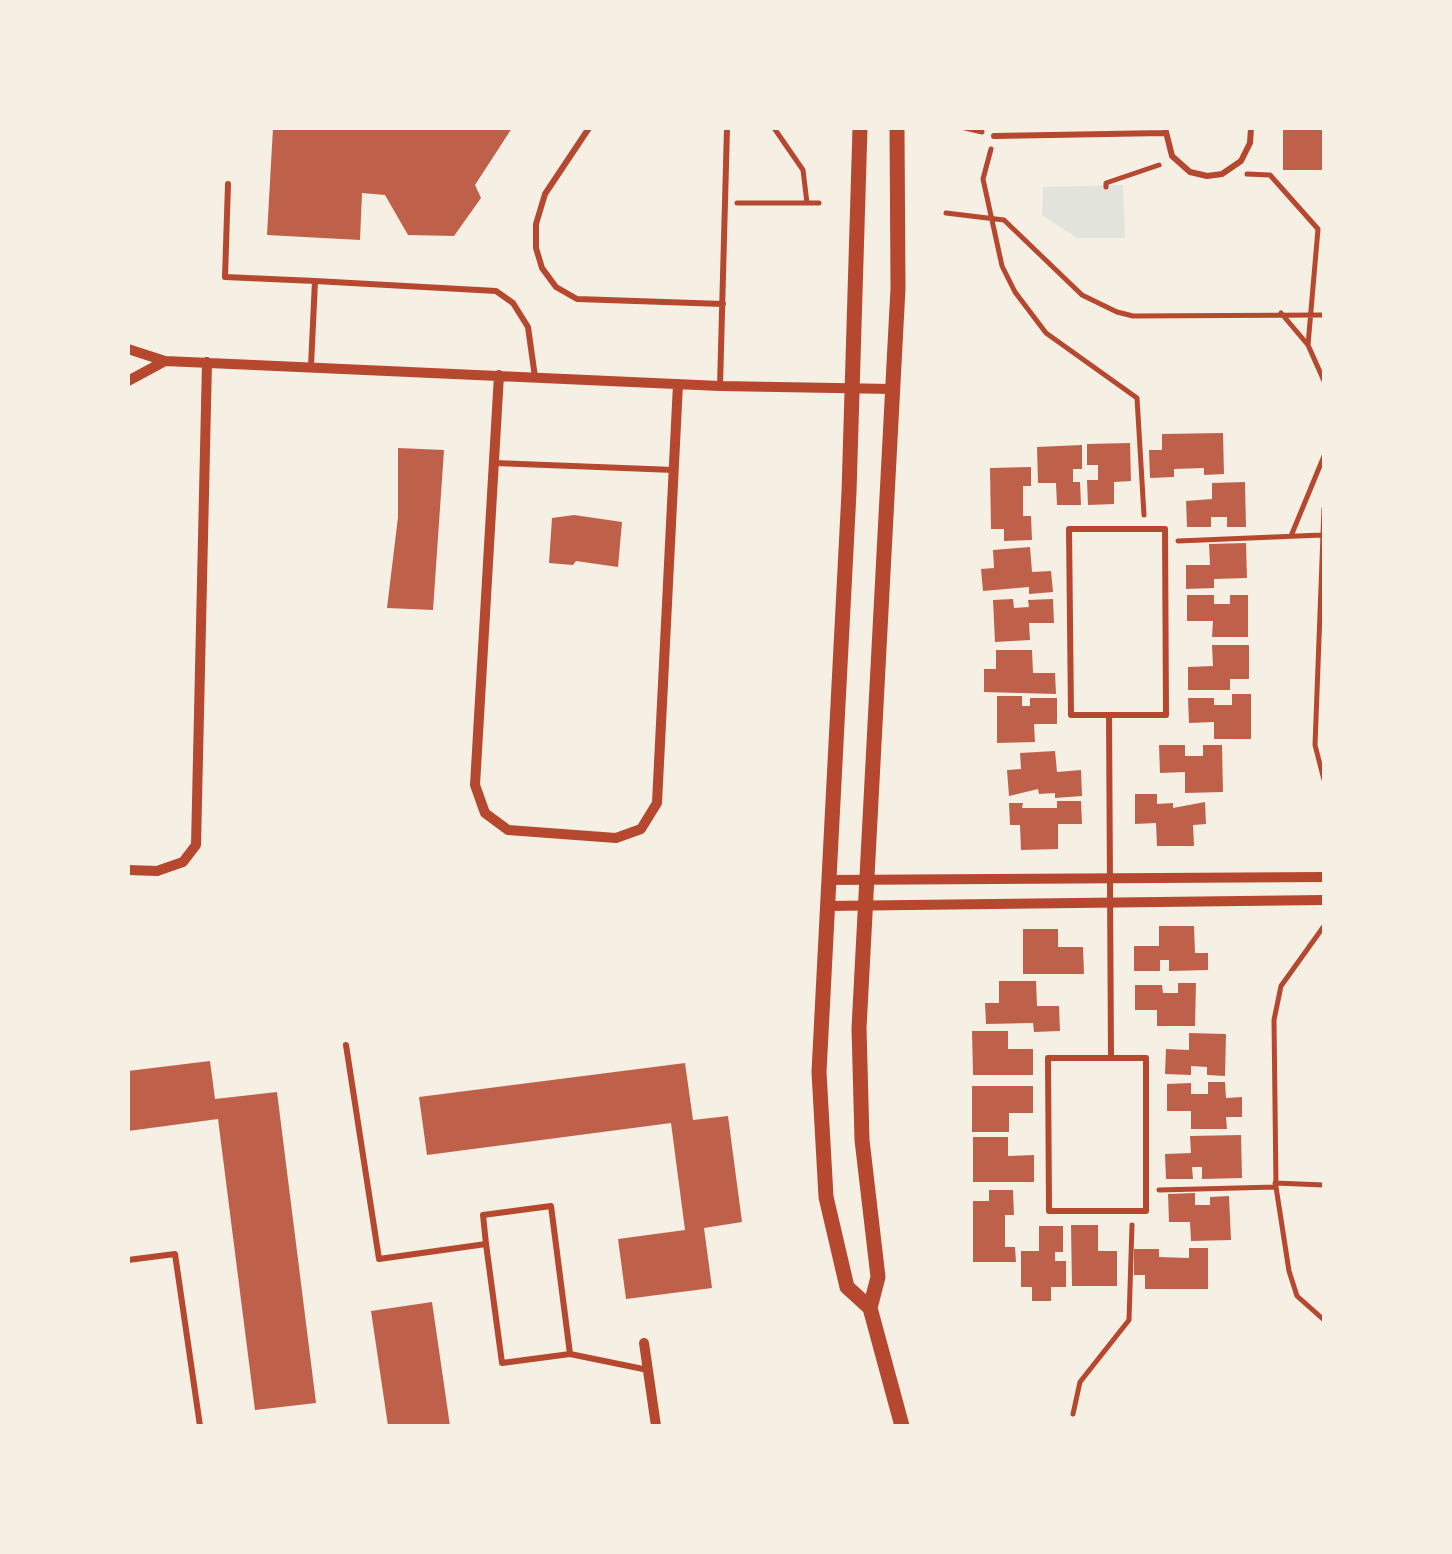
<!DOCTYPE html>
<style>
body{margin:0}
#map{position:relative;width:1452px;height:1554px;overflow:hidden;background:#f6efe4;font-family:"Fira Sans Condensed",sans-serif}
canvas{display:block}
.frame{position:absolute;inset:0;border:130px solid #f6efe4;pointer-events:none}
</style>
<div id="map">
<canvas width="1452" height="1554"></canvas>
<div class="frame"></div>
</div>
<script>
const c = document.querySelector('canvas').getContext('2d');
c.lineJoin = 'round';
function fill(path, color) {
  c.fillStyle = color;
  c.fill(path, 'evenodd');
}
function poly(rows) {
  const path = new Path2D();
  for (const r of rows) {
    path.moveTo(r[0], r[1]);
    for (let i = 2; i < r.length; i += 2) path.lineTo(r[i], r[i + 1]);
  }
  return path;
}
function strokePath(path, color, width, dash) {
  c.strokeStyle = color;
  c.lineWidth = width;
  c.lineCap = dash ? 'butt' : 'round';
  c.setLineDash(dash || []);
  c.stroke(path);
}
fill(poly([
 [1123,185,1125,238,1077,238,1042,215,1043,187]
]), '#e2e4dc');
fill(poly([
 [273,128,512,128,475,185,481,198,454,236,408,235,385,195,362,193,360,240,267,235],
 [1283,128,1324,128,1324,170,1283,170],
 [1223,433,1224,474,1204,475,1204,468,1174,469,1174,477,1150,478,1149,450,1162,450,1162,434],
 [1130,443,1131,481,1114,482,1114,504,1088,505,1087,480,1098,480,1098,465,1087,465,1087,444],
 [1082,445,1082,469,1073,469,1073,482,1080,482,1081,505,1057,505,1056,483,1038,483,1037,447],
 [398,448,444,450,433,610,387,608,398,517],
 [1031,467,1031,486,1023,486,1023,516,1031,516,1032,540,1004,541,1004,529,991,529,990,468],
 [1245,482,1246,527,1227,527,1227,517,1211,517,1211,527,1187,527,1186,501,1212,499,1212,483],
 [574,515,622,522,618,567,576,561,573,565,549,563,552,518],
 [1246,543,1247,578,1214,579,1214,588,1186,589,1186,565,1210,565,1209,544],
 [1030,547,1032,572,1051,571,1053,592,1029,594,1029,587,983,591,981,569,994,568,993,550],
 [1187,595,1214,595,1214,604,1230,604,1230,595,1248,595,1248,637,1212,637,1213,621,1187,621],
 [1013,599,1014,608,1029,607,1028,600,1053,599,1054,623,1029,623,1030,640,995,642,993,600],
 [1212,645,1249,645,1249,679,1230,679,1230,690,1188,690,1188,667,1213,666],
 [996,650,1032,650,1033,673,1055,673,1056,694,984,692,984,669,996,669],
 [1232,694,1251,694,1251,739,1214,739,1214,722,1189,723,1188,698,1214,698,1214,705,1232,705],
 [997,696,1022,696,1022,706,1030,706,1030,698,1057,698,1057,724,1034,724,1035,742,997,743],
 [1159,745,1185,745,1185,756,1203,756,1203,745,1222,745,1223,792,1185,793,1185,772,1160,773],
 [1055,751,1057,772,1081,770,1082,796,1055,798,1055,793,1039,794,1038,789,1009,796,1007,770,1021,769,1020,753],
 [1135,794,1157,794,1157,804,1173,803,1173,808,1205,802,1206,824,1193,825,1194,846,1157,846,1156,823,1135,824],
 [1057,801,1081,801,1082,824,1058,824,1058,849,1021,850,1020,825,1010,825,1009,803,1023,803,1022,808,1057,808],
 [1159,926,1194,926,1195,953,1208,953,1208,970,1169,971,1169,960,1160,960,1160,971,1134,971,1134,946,1159,946],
 [1023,929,1058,929,1058,947,1083,947,1084,974,1023,974],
 [999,981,1036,981,1037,1006,1059,1006,1060,1031,1034,1032,1033,1023,986,1024,985,1003,999,1003],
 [1178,983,1196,983,1195,1026,1157,1026,1157,1010,1135,1010,1135,985,1162,985,1163,993,1178,993],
 [972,1031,1008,1031,1008,1049,1033,1049,1033,1075,973,1075],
 [1189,1033,1226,1034,1225,1076,1207,1075,1207,1067,1191,1066,1191,1075,1165,1074,1166,1049,1189,1050],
 [210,1061,215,1099,277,1092,316,1403,255,1410,218,1119,128,1131,128,1071],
 [685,1063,693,1120,728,1116,742,1222,704,1228,712,1288,626,1299,618,1239,685,1230,671,1123,427,1155,419,1097],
 [1208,1082,1225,1082,1226,1098,1242,1097,1242,1117,1226,1117,1227,1129,1191,1129,1191,1111,1167,1111,1167,1084,1191,1083,1191,1094,1208,1094],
 [972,1086,1033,1086,1033,1113,1009,1113,1009,1132,972,1132],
 [1241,1135,1242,1178,1202,1179,1202,1167,1192,1167,1193,1179,1166,1179,1165,1154,1191,1153,1190,1136],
 [973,1137,1008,1137,1008,1156,1034,1155,1034,1182,973,1182],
 [989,1190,1013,1190,1014,1215,1005,1215,1005,1247,1015,1247,1016,1262,973,1262,973,1201,989,1201],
 [1195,1193,1195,1205,1210,1205,1210,1197,1229,1196,1231,1240,1191,1241,1190,1222,1169,1222,1168,1194],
 [1071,1225,1098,1225,1098,1251,1117,1251,1117,1286,1072,1286],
 [1039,1226,1063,1226,1063,1252,1055,1252,1055,1261,1066,1261,1066,1287,1051,1287,1051,1301,1032,1301,1032,1287,1021,1287,1021,1251,1039,1251],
 [1189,1248,1208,1248,1208,1289,1145,1289,1145,1275,1134,1275,1134,1249,1159,1249,1159,1257,1189,1258],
 [432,1302,450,1426,388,1426,371,1311]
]), '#bf614a');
strokePath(poly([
 [774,128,803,170,807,203],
 [965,128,982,132],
 [991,149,983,179,1002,266,1015,292,1046,333,1137,398,1144,515],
 [1247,174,1270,175,1318,229,1308,345],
 [1106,187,1106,183,1159,165],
 [737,203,819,203],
 [946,213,1004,220,1082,295,1117,312,1133,316,1324,315],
 [1281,313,1308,345,1324,381],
 [1324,508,1315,745,1324,780],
 [1291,536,1324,456],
 [1178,541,1322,535],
 [1324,926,1281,986,1274,1020,1276,1187,1289,1271,1297,1296,1324,1320],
 [1275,1183,1324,1185],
 [1159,1190,1276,1187],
 [1073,1414,1080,1382,1129,1320,1132,1225]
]), '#b5482f', 5);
strokePath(poly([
 [589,128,545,194,536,224,536,248,542,268,556,287,577,299,723,304],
 [1165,128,1172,156,1190,172,1207,176,1222,174,1241,161,1250,143,1251,128],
 [994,136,1164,133],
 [228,184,225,277,315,281],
 [311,366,315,281,496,291,513,303,528,327,535,377],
 [720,386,727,128],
 [495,463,674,470],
 [1109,715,1166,715,1165,529,1069,529,1071,715,1109,715,1111,1058,1048,1058,1049,1211,1146,1211,1146,1058,1111,1058],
 [346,1045,379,1259,486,1244,483,1215,551,1206,570,1354,648,1370],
 [486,1244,502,1363,570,1354],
 [128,1260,175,1254,200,1426]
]), '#b5482f', 6);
strokePath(poly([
 [128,349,165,361,720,386,892,389],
 [499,375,475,785,485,813,508,830,616,838,641,829,657,803,678,384],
 [128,381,165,361],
 [128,870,157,871,183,862,196,845,207,362],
 [828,880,1324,877],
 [827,906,1324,900],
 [644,1343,656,1426]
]), '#b5482f', 10);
strokePath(poly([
 [860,128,849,492,819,1072,826,1197,847,1287,870,1308],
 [897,128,898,288,859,1028,862,1140,878,1277,870,1308,902,1426]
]), '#b5482f', 15);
</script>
